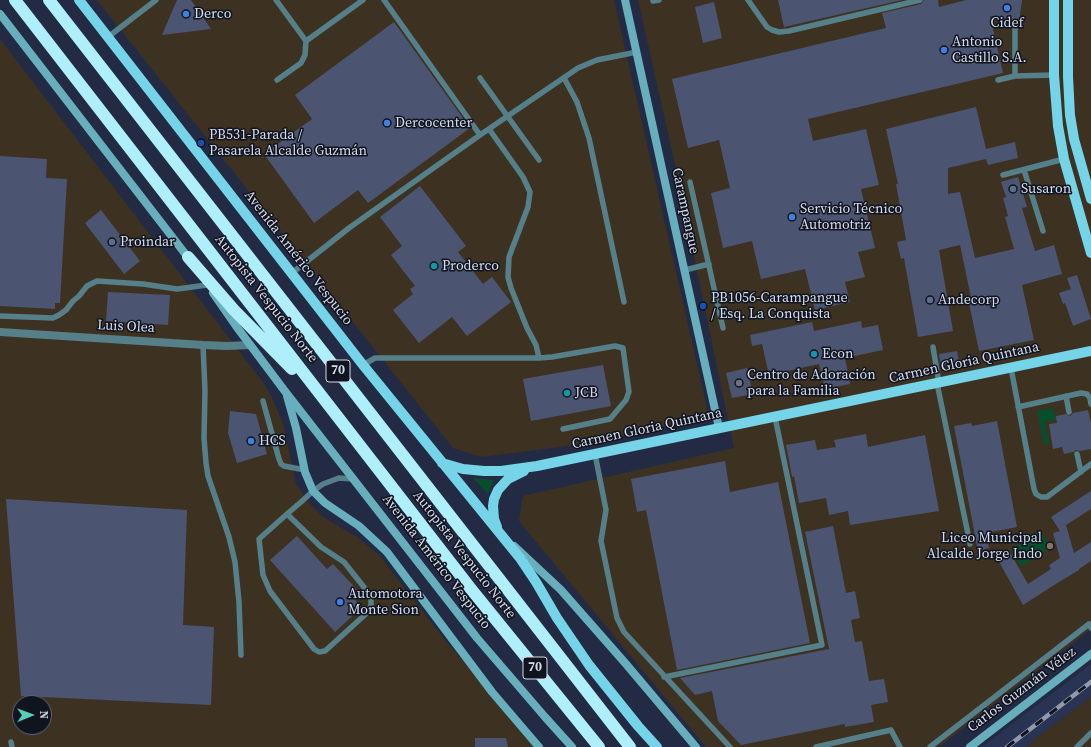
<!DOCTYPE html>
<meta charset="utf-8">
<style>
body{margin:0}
#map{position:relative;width:1091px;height:747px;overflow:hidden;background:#232b44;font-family:"Source Serif 4",serif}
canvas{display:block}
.north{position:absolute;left:12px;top:695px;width:40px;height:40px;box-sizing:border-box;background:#10141f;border:1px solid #5f6471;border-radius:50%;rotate:89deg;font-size:11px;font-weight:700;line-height:16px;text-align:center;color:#d6dced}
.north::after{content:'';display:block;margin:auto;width:14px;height:18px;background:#5cceba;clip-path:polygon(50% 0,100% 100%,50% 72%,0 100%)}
</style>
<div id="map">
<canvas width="1091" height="747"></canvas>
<div class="north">N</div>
</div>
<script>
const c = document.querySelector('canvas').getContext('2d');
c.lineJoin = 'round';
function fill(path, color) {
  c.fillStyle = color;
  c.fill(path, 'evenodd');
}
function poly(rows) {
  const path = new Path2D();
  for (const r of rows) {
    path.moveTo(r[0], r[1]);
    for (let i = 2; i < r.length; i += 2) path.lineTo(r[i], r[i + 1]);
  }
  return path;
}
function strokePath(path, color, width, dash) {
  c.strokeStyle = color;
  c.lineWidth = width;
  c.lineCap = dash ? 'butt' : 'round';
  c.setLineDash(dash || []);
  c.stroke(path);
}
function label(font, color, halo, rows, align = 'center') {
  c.font = font + ' "Source Serif 4",serif';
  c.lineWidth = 3;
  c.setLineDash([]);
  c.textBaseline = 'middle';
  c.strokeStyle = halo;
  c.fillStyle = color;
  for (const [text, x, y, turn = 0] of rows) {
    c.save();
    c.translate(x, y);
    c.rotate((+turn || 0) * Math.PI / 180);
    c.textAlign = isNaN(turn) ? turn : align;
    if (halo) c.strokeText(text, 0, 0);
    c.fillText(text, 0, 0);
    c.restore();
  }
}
fill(poly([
 [1091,664,1091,697,1039,736,1027,747,982,747]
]), '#293353');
fill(poly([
 [97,0,614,0,709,417,582,444,482,457,453,448],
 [638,0,1091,0,1091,629,939,747,706,747,519,521,523,496,734,448,673,155],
 [0,39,265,385,272,398,283,423,296,484,307,501,323,517,357,537,379,555,445,640,537,747,0,747],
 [20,703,44,703,44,727,20,727],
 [1091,697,1091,747,1027,747,1039,736]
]), '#3d3222');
fill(poly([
 [1053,408,1056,420,1045,422,1049,444,1044,445,1037,411],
 [473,478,494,480,488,494],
 [1040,530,1051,547,1022,566,1011,550]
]), '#074e2c');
fill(poly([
 [177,0,191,0,211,29,162,35],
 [778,0,902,0,784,27],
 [924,0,938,0,939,7,966,0,1022,0,1019,21,990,16,1003,73,808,119,813,141,866,129,879,185,861,189,875,248,858,252,865,277,845,282,850,302,815,310,805,269,761,279,752,241,723,248,711,193,730,188,719,140,688,148,672,79,886,28,882,13,921,4],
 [714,2,722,38,703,43,695,7],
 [394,22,470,128,368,203,358,190,314,223,264,154,312,119,295,95],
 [976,107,986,149,1015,142,1018,158,988,165,986,159,948,168,948,194,960,192,975,258,1014,249,1005,217,1008,216,1003,198,1006,197,1001,182,1018,177,1027,207,1022,208,1035,251,1054,245,1062,274,1022,285,1034,340,979,351,969,303,972,302,960,245,939,250,953,331,918,337,904,258,901,259,897,242,906,240,896,184,898,184,886,129],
 [0,156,47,159,46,178,67,179,60,303,55,303,55,309,0,306],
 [420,186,466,246,458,252,483,284,492,277,511,302,467,336,452,317,419,343,393,310,413,294,410,289,415,286,391,255,402,246,380,217],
 [101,210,140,261,124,274,85,223],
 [1077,275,1091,319,1073,326,1065,303,1063,304,1059,293,1071,289,1067,278],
 [108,292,170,295,168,325,106,321],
 [861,321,862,328,878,325,883,350,845,358,850,384,825,389,819,364,769,375,762,344,752,346,750,335,812,322,814,331],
 [957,351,960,366,941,369,939,354],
 [603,365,611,406,531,421,523,379],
 [747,368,753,394,732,398,726,373],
 [1088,410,1091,423,1091,449,1080,451,1076,450,1073,452,1064,454,1062,447,1053,449,1049,424,1057,423,1056,416,1066,414,1070,416,1073,413],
 [230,411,256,414,267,454,237,463,228,433],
 [997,421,1017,527,986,533,989,548,978,551,954,426,971,423,972,426],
 [866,434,868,447,925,435,939,511,850,525,848,511,829,515,826,498,799,503,794,476,792,477,786,445,815,440,817,450,836,447,834,440],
 [725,461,730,492,778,482,810,643,677,670,646,510,637,512,631,479],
 [1091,491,1091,509,1066,525,1074,553,1091,542,1091,561,1079,569,1079,570,1059,582,1023,605,997,558,1009,551,1028,584,1051,569,1049,565,1060,558,1053,533,1060,531,1051,517],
 [6,499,187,510,183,625,214,627,211,705,21,696],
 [833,526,846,593,855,591,860,618,851,620,855,642,862,641,869,681,884,679,888,702,871,705,874,722,845,727,845,724,741,745,718,721,712,691,695,695,680,678,829,649,805,532],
 [297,536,327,569,333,564,361,594,355,600,362,607,335,632,270,560],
 [475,738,506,738,508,747,475,747]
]), '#4b5470');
strokePath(poly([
 [276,0,306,41,305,55,301,63,277,80],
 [384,0,480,135],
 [748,0,767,27,772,30,779,32,789,31,920,0],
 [653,1,659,0],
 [1015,27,1015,76],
 [108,37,156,0],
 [306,41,363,0],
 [480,78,539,160],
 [564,78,577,102,589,138,624,302],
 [998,80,1015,76,1054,75],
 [489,129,523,177,530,192,528,207,509,257,508,277,511,288,527,328,536,345,539,358],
 [1024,170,1043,231],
 [1003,175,1064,159],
 [690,182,723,328],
 [685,270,709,264],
 [292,273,349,228,480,135,578,68,597,60,637,52],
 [0,316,53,318,59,315,66,310,73,301,79,296,87,286,97,281,143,284,177,289,207,285],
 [203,345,205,391,204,438,206,463,208,476,229,537,235,562,239,602,241,655],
 [933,347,939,383],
 [363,365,375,358,539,358,552,357,615,346,623,348,629,392,626,400,610,419,563,429],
 [1011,368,1034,489,1036,494,1041,497,1047,497,1091,464],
 [937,383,970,544],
 [1066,396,1069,412],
 [263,401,279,459,281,464,284,466,305,470],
 [1018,407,1081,393,1087,394,1090,398,1091,404],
 [595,454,606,510,601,541,617,618,624,632,730,747],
 [1077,454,1081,472],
 [287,514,321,547,344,562,367,591,371,598,371,605,368,612,325,651,319,652,314,649,270,591,263,575,259,539,287,514,301,502,313,491,323,484,339,478,353,479],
 [664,677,822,645,775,417],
 [11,742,12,747],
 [816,747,891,730,900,747],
 [930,747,1089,624,1091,628],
 [1077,747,1091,733]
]), '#558089', 5.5);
strokePath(poly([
 [0,332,203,345,227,346,250,345]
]), '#558089', 8);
strokePath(poly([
 [625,0,719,428],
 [0,14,190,260],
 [213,293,236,326,284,390,435,584,477,638,545,717,572,747],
 [287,396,296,428,305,472,313,491,325,503,359,526,387,552,492,692,539,747],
 [514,546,561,590,626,664,696,747],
 [970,747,1091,654]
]), '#68afbe', 8);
strokePath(poly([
 [79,0,363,365,520,558,536,582,557,618,589,665,638,726,657,747],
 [1054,0,1054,75,1058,126,1064,159,1091,253],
 [1068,0,1068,77,1070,115,1074,139,1091,199],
 [442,463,463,469,484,471,501,471,537,466,1091,351],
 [497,527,494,519,493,506,494,499,498,490,508,479,524,471]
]), '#75d4e7', 10);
strokePath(poly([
 [15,0,471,589,599,747],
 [49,0,630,747],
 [188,257,234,310,292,369]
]), '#afeefb', 12);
const rail = poly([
 [1007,747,1091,682]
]);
strokePath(rail, '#9299ad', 4.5);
strokePath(rail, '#10141f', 3, [9]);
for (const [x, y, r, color] of [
 [1007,8,4,"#3f7fe0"],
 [186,14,4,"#3f7fe0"],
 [944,50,4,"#3f7fe0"],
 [387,123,4,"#3f7fe0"],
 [201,143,4,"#1a4fb4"],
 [1013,189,4,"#5c6f8a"],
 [792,217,4,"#3f7fe0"],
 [112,242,4,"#5c6f8a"],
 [434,266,4,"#0f9aa8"],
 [930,300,4,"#5c6f8a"],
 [703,306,4,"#1a4fb4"],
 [814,354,4,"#0f9aa8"],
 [739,383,4,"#6b7280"],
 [567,393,4,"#0f9aa8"],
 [251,441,4,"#3f7fe0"],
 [1050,546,4,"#8d6e63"],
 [340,602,4,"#3f7fe0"]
]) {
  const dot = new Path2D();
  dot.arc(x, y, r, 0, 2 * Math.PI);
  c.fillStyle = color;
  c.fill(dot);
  strokePath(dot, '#10141f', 1.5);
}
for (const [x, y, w] of [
 [338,371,24],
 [535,668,24]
]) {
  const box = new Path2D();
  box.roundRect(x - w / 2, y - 11, w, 22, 3);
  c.fillStyle = '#10141f';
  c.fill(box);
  strokePath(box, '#d6dced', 1);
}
label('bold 13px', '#d6dced', null, [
 ["70",338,371],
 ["70",535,668]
]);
label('14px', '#d6dced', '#10141f', [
 ["Derco",194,14],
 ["Cidef",1007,23,"center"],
 ["Antonio",952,42],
 ["Castillo S.A.",952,58],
 ["Dercocenter",395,123],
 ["PB531-Parada /",209,135],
 ["Pasarela Alcalde Guzmán",209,151],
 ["Susaron",1021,189],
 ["Servicio Técnico",800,209],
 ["Automotriz",800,225],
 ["Proindar",120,242],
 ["Proderco",442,266],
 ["PB1056-Carampangue",711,298],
 ["/ Esq. La Conquista",711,314],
 ["Andecorp",938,300],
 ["Econ",822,354],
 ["Centro de Adoración",747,375],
 ["para la Familia",747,391],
 ["JCB",575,393],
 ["HCS",259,441],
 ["Liceo Municipal",1042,538,"right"],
 ["Alcalde Jorge Indo",1042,554,"right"],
 ["Automotora",348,594],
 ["Monte Sion",348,610]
], 'left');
label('14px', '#d6dced', '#10141f', [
 ["Carampangue",685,211,78],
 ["Avenida Américo Vespucio",298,258,52],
 ["Autopista Vespucio Norte",266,299,52],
 ["Luis Olea",126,327,3],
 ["Carmen Gloria Quintana",964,363,-12],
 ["Carmen Gloria Quintana",647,429,-12],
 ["Autopista Vespucio Norte",464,555,52],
 ["Avenida Américo Vespucio",436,562,52],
 ["Carlos Guzmán Vélez",1022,690,-37]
]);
</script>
